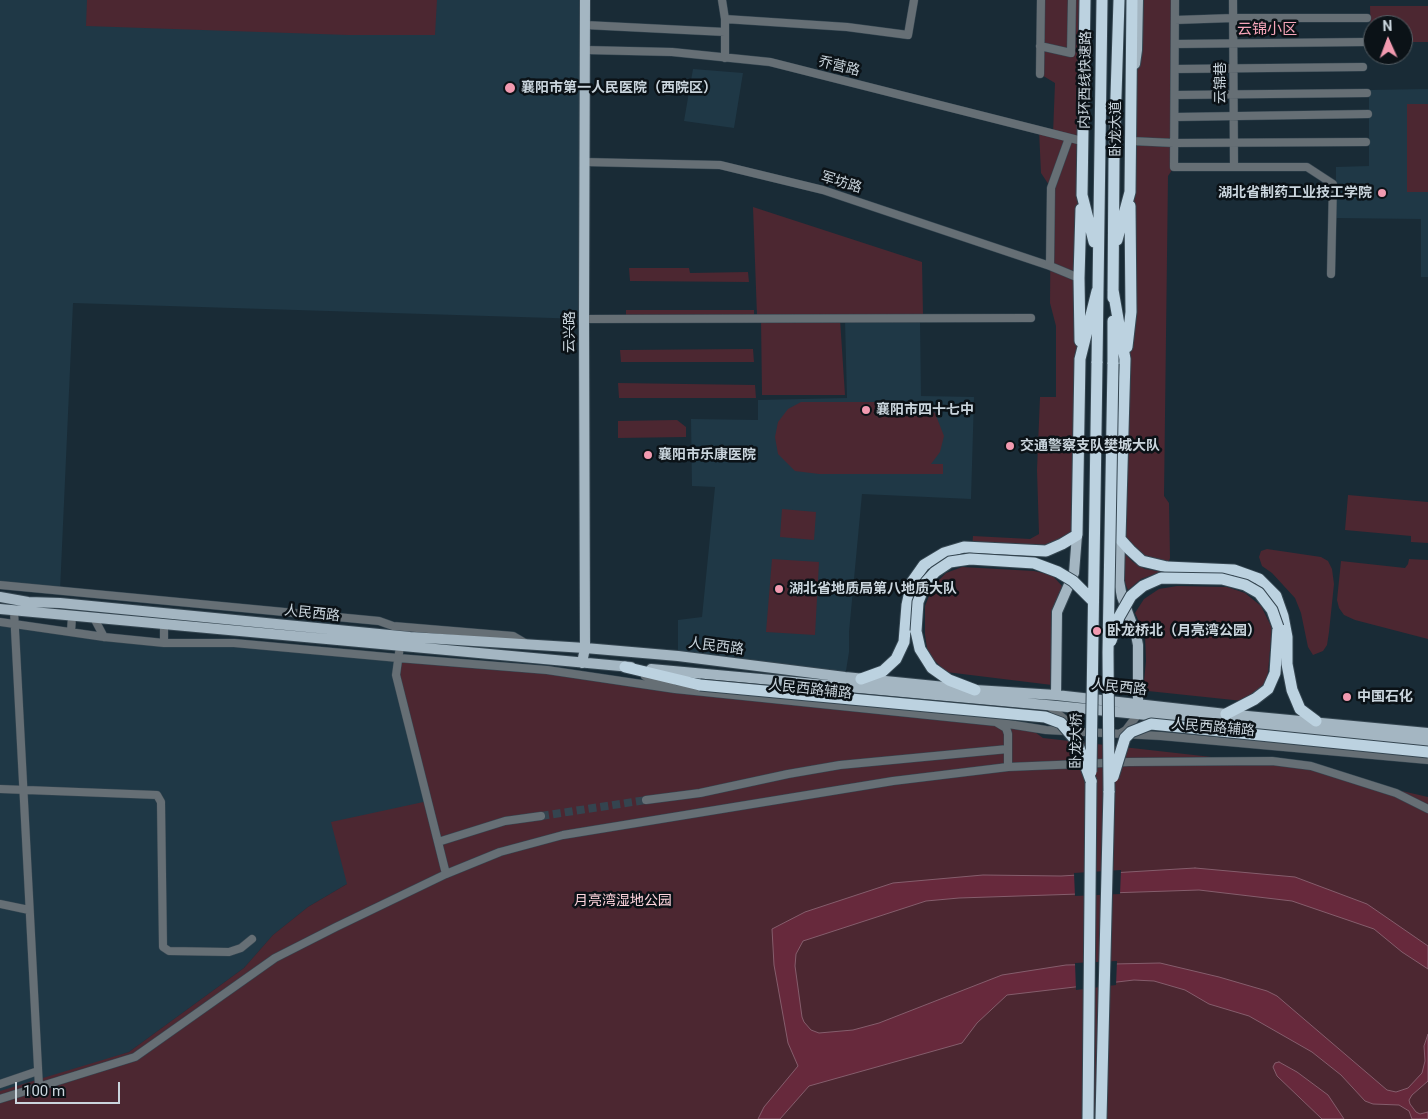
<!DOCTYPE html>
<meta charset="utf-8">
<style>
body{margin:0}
#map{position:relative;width:1428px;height:1119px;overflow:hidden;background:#192b36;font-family:Roboto,sans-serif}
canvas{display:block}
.north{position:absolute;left:1363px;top:15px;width:50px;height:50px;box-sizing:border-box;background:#0b1217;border:1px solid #576066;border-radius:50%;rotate:358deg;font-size:14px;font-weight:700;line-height:20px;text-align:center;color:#cad5dd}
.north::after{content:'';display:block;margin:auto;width:18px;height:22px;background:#f29ab0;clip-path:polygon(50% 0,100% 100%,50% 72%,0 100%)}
.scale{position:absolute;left:15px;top:1082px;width:105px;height:22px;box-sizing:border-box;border:2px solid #cad5dd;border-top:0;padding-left:6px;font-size:15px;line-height:18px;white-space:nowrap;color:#cad5dd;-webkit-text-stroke:4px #0b1217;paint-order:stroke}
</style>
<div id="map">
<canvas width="1428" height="1119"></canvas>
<div class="north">N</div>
<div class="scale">100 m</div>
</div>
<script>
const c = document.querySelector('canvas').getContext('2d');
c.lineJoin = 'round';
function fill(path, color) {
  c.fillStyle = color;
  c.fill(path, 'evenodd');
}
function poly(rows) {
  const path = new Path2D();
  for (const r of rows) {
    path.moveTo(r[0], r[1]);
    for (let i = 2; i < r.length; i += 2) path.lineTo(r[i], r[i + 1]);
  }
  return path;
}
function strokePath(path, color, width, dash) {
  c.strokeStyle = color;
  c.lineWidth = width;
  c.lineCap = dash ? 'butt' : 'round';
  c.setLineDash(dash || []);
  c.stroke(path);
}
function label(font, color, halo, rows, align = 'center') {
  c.font = font + ' Roboto,"Noto Sans SC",sans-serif';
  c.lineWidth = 5;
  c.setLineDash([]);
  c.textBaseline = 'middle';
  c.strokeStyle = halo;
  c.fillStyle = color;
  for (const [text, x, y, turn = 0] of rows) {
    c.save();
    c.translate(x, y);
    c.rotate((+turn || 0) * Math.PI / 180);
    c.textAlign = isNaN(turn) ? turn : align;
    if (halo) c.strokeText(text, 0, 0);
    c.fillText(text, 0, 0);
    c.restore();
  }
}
fill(poly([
 [0,0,585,0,584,319,73,303,60,591,0,585],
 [693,69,743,73,734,128,684,121],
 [1428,89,1428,277,1421,277,1421,219,1336,218,1336,167,1369,166,1369,90],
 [845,320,920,320,921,396,974,397,971,499,862,494,849,632,849,652,845,677,678,656,678,620,702,617,715,487,692,486,691,419,758,420,758,400,847,398],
 [0,622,104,637,234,643,398,658,428,801,347,884,308,907,273,935,244,968,129,1052,0,1099]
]), '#1f3846');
fill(poly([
 [87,0,437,0,435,35,348,35,86,26],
 [1041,0,1083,0,1077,535,1046,551,972,548,973,536,1030,539,1039,534,1037,470,1040,397,1056,397,1056,326,1050,303,1051,188,1041,173,1039,130,1053,134,1055,83,1040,74],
 [1138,0,1175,0,1174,167,1168,176,1164,496,1169,503,1170,558,1167,567,1142,561,1120,539,1130,192],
 [1370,6,1428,6,1428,42,1403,42,1403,25,1373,25,1373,43,1371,43],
 [1407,104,1428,104,1428,192,1407,192],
 [753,207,922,262,923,315,757,316],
 [629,268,689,268,690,273,748,272,749,282,630,281],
 [626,310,754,310,754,319,626,319],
 [761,319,840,319,845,395,762,395],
 [753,349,754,362,621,362,620,350],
 [618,383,755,385,756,398,619,398],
 [801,402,907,402,924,406,935,413,944,436,940,452,931,464,943,464,943,474,819,474,795,471,778,454,775,437,778,422,788,409],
 [677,420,686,427,686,437,618,438,618,421],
 [1348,495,1428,502,1428,543,1411,542,1411,536,1345,530],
 [782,509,816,512,814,540,780,537],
 [1267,549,1321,557,1328,561,1332,569,1334,584,1329,632,1327,645,1323,651,1313,655,1308,647,1301,613,1295,598,1272,573,1262,566,1259,557,1261,551],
 [1125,554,1133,562,1145,569,1166,572,1158,573,1141,579,1128,590,1123,578],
 [772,559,819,562,815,635,766,632],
 [1409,559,1428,560,1428,639,1355,620,1344,615,1339,608,1337,600,1341,561,1405,568,1408,564],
 [962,567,1034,571,1052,575,1062,586,1053,611,1052,685,946,672,928,654,925,635,925,606,933,586,946,573],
 [1177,586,1227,587,1245,593,1261,606,1272,628,1268,672,1265,687,1243,701,1148,691,1144,681,1146,661,1145,635,1135,613,1144,599,1159,589],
 [398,658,586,676,1028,727,1043,738,1247,761,1311,766,1354,780,1428,797,1428,1119,0,1119,0,1091,129,1052,244,968,273,935,308,907,347,884,331,822,428,801,396,675]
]), '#4c2731');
const water = poly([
 [1195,868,1295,877,1367,904,1428,946,1428,969,1402,952,1374,929,1292,901,1199,890,959,898,926,901,803,941,796,954,795,966,802,1017,804,1022,811,1030,819,1033,853,1030,879,1023,1002,975,1066,965,1160,963,1219,977,1267,991,1277,996,1387,1090,1396,1092,1408,1088,1422,1073,1425,1061,1424,1046,1428,1034,1428,1081,1412,1095,1409,1100,1410,1104,1416,1112,1420,1114,1428,1112,1428,1119,1412,1119,1409,1111,1399,1105,1373,1104,1365,1101,1341,1075,1312,1052,1249,1016,1209,1004,1185,990,1154,981,1134,980,1007,995,977,1023,962,1043,809,1086,780,1119,758,1119,764,1107,798,1066,788,1043,774,965,772,929,805,912,893,883,983,875,1061,876,1195,868],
 [1279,1062,1297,1072,1328,1095,1344,1119,1322,1119,1277,1076,1273,1067,1275,1063,1279,1062]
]);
fill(water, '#67293c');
strokePath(water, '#855d6c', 1);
fill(poly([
 [1121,870,1120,894,1075,896,1074,873],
 [1117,961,1116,985,1076,990,1075,963]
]), '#192b36');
strokePath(poly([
 [541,816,646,800]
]), '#34444f', 8, [8, 4]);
const minor = poly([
 [722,0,725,19,725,58],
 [1175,0,1174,167,1307,167,1333,184,1331,274],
 [1233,0,1234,166],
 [725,19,847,27,908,35,914,0],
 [1175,20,1233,18,1367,18],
 [585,25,725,32],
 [1175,44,1366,42],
 [1040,46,1071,53,1072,0],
 [585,50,672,52,770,62,1082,141],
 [1175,69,1363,67],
 [1040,74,1041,0],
 [1175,95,1367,93],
 [1175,117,1368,114],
 [1131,141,1174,143,1366,142],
 [584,162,720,165,823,190,1050,266,1079,278],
 [1050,266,1051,188,1069,138],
 [584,319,1031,318],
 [0,585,379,621,393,626,513,636,525,643],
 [14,611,39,1087],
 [94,618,104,637],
 [0,622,104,637,164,643,234,643,398,658,547,670,675,689],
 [71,632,72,616],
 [164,643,164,625],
 [400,646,396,675,438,842,505,821,541,816],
 [645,676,675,689,996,722,1006,728,1008,734,1008,767],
 [1048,705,1079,732],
 [996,722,1046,730,1161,736,1428,760],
 [1121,733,1126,730,1138,714],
 [0,789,157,795,161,802,163,947,169,951,229,952,241,948,252,939],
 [646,800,700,793,788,774,840,765,1008,749],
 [438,842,446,874],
 [0,904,29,910],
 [0,1084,38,1071],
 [0,1099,135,1057,275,958,336,927,446,874,500,852,563,835,893,781,1008,767,1129,762,1272,761,1311,766,1396,793,1428,809]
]);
const major = poly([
 [1135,64,1137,50,1138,0],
 [1120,539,1119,581,1122,597,1136,635,1138,645,1138,704],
 [0,597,28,602,60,603,410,637,585,648,678,656,845,677,975,690,1056,695,1226,714,1428,733],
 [0,609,631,667],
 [582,663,585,648,584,319,585,0],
 [651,669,1057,706,1428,743],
 [1056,695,1057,612,1074,573,1077,535]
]);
const highway = poly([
 [1085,0,1082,195,1094,242],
 [1117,240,1130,192,1132,0],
 [1113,290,1125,359,1120,539,1130,550,1142,561,1167,567,1234,570,1259,579,1276,596,1283,616,1287,637,1287,664,1292,690,1300,709,1316,721],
 [1113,298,1114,160,1119,0],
 [1113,321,1113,364],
 [1080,341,1079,278,1081,209],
 [1127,347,1131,312,1130,206],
 [1097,363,1102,0],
 [916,631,920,649,932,668,949,680,975,690],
 [625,667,700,685],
 [861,679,883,671,896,659,904,642,907,605,912,582,924,565,944,553,964,547,1046,551,1062,544,1077,535,1080,359,1097,291],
 [1226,714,1255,699,1268,689,1275,673,1278,627],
 [1088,1119,1091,781],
 [1101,1119,1109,791]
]);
strokePath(minor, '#354651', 9);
strokePath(major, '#354651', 12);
strokePath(highway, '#354651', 13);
strokePath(minor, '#666f75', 8);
strokePath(major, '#a4b6c2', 10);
strokePath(highway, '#bcd2e0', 11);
const highwayBridge = poly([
 [916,631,918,602,926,582,935,572,950,562,970,559,1034,563,1058,572,1073,581,1093,601],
 [1111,641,1119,617,1131,596,1143,586,1161,578,1222,579,1245,585,1259,593,1272,610,1278,627],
 [700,685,1045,717,1061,723,1077,742,1091,781],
 [1091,772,1097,363],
 [1113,777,1125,738,1131,732,1151,724,1428,752],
 [1109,791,1108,652,1113,364]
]);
strokePath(highwayBridge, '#354651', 13, []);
strokePath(highwayBridge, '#bcd2e0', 11);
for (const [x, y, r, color] of [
 [510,88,6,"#f29ab0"],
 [1382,193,5,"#f29ab0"],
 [866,410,5,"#f29ab0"],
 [1010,446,5,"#f29ab0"],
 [648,455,5,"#f29ab0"],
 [779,589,5,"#f29ab0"],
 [1097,631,5,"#f29ab0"],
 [1347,697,5,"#f29ab0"]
]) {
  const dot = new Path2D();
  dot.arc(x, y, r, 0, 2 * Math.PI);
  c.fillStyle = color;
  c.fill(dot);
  strokePath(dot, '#0b1217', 2);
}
label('14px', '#cad5dd', '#0b1217', [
 ["乔营路",839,67,14],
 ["内环西线快速路",1086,80,-89],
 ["云锦巷",1221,83,-90],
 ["卧龙大道",1116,129,-90],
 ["军坊路",841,183,17],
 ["云兴路",570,332,-90],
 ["人民西路",312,614,6],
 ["人民西路",716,647,7],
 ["人民西路",1119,688,6],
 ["人民西路辅路",810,690,6],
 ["人民西路辅路",1213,728,5],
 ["卧龙大桥",1077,741,-89]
]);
label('bold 14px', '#cad5dd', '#0b1217', [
 ["襄阳市第一人民医院（西院区）",521,88],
 ["湖北省制药工业技工学院",1372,193,"right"],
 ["襄阳市四十七中",876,410],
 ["交通警察支队樊城大队",1020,446],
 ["襄阳市乐康医院",658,455],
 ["湖北省地质局第八地质大队",789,589],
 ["卧龙桥北（月亮湾公园）",1107,631],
 ["中国石化",1357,697]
], 'left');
label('14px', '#fed4dd', '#0b1217', [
 ["月亮湾湿地公园",623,901]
]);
label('15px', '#f7a5b9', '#0b1217', [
 ["云锦小区",1267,30]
]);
</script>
